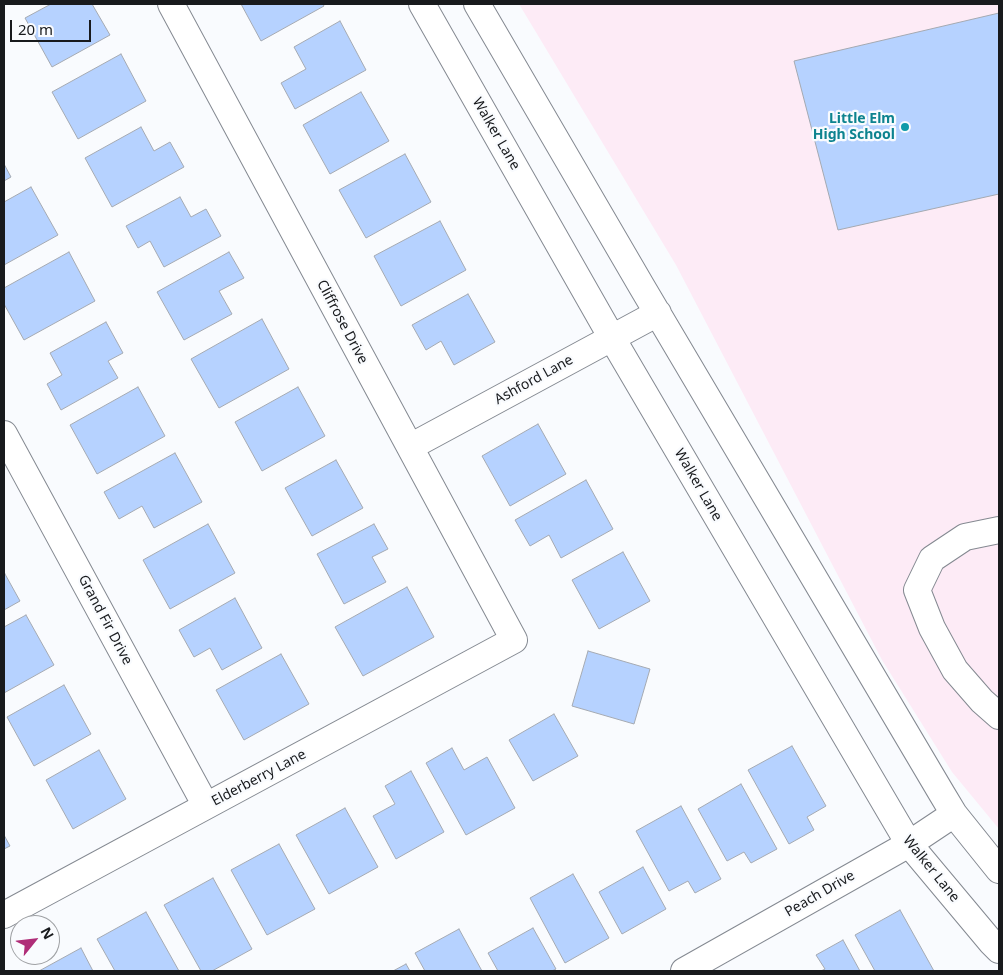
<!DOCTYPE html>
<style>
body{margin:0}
#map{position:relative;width:1003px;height:975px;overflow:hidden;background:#f9fbfe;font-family:"Noto Sans",sans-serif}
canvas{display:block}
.frame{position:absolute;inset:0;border:5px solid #181a1d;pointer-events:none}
.north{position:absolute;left:10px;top:915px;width:50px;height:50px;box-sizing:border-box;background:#f9fbfe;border:1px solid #9fa1a4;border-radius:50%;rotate:61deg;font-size:14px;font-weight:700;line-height:20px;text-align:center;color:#181a1d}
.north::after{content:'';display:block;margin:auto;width:18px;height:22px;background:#af2d78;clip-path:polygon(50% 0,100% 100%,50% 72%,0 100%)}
.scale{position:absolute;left:10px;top:20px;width:81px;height:22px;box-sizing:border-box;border:2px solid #181a1d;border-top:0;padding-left:6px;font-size:15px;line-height:18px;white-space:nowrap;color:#181a1d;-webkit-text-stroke:4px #f9fbfe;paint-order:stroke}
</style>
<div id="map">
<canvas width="1003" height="975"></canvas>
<div class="frame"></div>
<div class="north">N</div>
<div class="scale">20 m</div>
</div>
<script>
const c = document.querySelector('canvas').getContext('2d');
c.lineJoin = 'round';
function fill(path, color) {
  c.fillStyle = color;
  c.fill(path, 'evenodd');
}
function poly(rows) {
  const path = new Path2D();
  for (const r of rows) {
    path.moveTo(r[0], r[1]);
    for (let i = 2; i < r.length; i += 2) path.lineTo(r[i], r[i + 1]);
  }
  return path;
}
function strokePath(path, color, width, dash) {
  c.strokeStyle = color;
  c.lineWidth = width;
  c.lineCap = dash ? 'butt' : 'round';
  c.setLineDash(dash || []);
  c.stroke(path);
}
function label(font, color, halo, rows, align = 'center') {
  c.font = font + ' "Noto Sans",sans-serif';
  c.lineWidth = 4.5;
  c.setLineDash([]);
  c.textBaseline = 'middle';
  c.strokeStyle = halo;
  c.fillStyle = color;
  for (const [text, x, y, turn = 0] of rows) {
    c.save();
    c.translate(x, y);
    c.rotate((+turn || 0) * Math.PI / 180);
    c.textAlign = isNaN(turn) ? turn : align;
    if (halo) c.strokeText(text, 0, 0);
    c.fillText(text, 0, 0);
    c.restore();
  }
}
fill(poly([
 [519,4,999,4,999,829,952,772,882,660,676,265]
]), '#fdebf6');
const building = poly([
 [51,4,92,4,110,35,52,67,25,18,51,4],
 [241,4,323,4,324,6,261,41,241,4],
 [999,13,999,194,838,230,794,61,999,13],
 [340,21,366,70,295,109,281,83,306,69,294,47,340,21],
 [121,54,146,101,78,139,52,92,121,54],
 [361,92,389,141,330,174,303,125,361,92],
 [141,127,154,151,170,142,184,167,112,207,85,158,141,127],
 [405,154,431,202,366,238,339,190,405,154],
 [4,164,11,177,4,181,4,164],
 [31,187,58,235,4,265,4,202,31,187],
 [180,197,191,217,206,209,221,236,164,267,150,241,138,248,126,226,180,197],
 [440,221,466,270,401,306,374,256,440,221],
 [69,252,95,301,24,340,4,304,4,288,69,252],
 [229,252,244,278,219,291,232,314,184,340,157,292,229,252],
 [468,294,495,342,454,365,441,341,426,350,412,325,468,294],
 [262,319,289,369,219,408,191,359,262,319],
 [106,322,123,353,108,361,118,378,61,410,47,384,62,375,50,353,106,322],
 [138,387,165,436,97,474,70,425,138,387],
 [298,387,325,436,262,471,235,422,298,387],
 [538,424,566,474,510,506,482,456,538,424],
 [175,453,202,502,154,528,142,506,119,519,104,492,175,453],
 [336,460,363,508,312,536,285,488,336,460],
 [586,480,613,529,561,558,549,535,530,546,515,520,586,480],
 [208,524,235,573,170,609,143,560,208,524],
 [374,524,388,549,372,557,386,582,344,604,317,554,374,524],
 [623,552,650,601,599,629,572,580,623,552],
 [5,574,20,601,4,610,4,575,5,574],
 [407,587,434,637,363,676,335,627,407,587],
 [235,598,262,648,222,670,210,648,194,657,179,630,235,598],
 [26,615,54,665,4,693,4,627,26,615],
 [588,651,650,669,634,724,572,706,588,651],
 [281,654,309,704,244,740,216,690,281,654],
 [64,685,91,734,34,766,7,717,64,685],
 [554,714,578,756,533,781,509,740,554,714],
 [792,746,826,806,807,817,814,830,789,844,748,770,792,746],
 [452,748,464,770,487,757,515,808,466,835,426,763,452,748],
 [99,750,126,799,73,829,46,780,99,750],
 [411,771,444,832,396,859,373,816,395,804,385,786,411,771],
 [741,784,777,849,751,863,744,852,727,861,698,809,741,784],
 [681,806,721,879,695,893,688,881,669,891,636,831,681,806],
 [345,808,378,867,329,894,296,835,345,808],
 [4,835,10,846,4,849,4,835],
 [279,844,315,909,267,935,231,870,279,844],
 [643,867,666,909,622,934,599,892,643,867],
 [573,874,609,938,565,963,530,898,573,874],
 [213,878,252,949,212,971,201,971,164,905,213,878],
 [900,910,934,971,875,971,855,935,900,910],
 [146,912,179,971,115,971,97,939,146,912],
 [533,928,556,969,552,971,498,971,488,953,533,928],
 [459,929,482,971,425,971,415,953,459,929],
 [843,940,860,971,821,971,825,969,816,955,843,940],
 [81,948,93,971,39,971,81,948],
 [406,964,410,971,393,971,406,964]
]);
fill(building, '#b6d2ff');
strokePath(building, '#a5aab2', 1);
const minor = poly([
 [422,4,612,338,909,844,991,942,999,950],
 [477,4,642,287,942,794,954,814,999,870],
 [4,434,206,806],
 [410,447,658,313],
 [999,530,965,537,932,559,917,590,932,628,955,670,982,701,999,716],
 [4,915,514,640,171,4],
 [684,971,909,844,954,814]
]);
strokePath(minor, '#848991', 28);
strokePath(minor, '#fff', 26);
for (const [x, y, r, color] of [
 [905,127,5,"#0f9aa8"]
]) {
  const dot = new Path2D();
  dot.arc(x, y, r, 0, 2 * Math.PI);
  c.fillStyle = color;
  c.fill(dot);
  strokePath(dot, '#f9fbfe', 2);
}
label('bold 14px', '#0d838f', '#f9fbfe', [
 ["Little Elm",895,119],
 ["High School",895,135]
], 'right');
label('14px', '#181a1d', '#f9fbfe', [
 ["Walker Lane",496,134,60],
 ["Cliffrose Drive",342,322,62],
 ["Ashford Lane",534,380,-29],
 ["Walker Lane",698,485,60],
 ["Grand Fir Drive",105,620,62],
 ["Elderberry Lane",259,778,-28],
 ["Walker Lane",931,869,51],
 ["Peach Drive",820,894,-30]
]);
</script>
